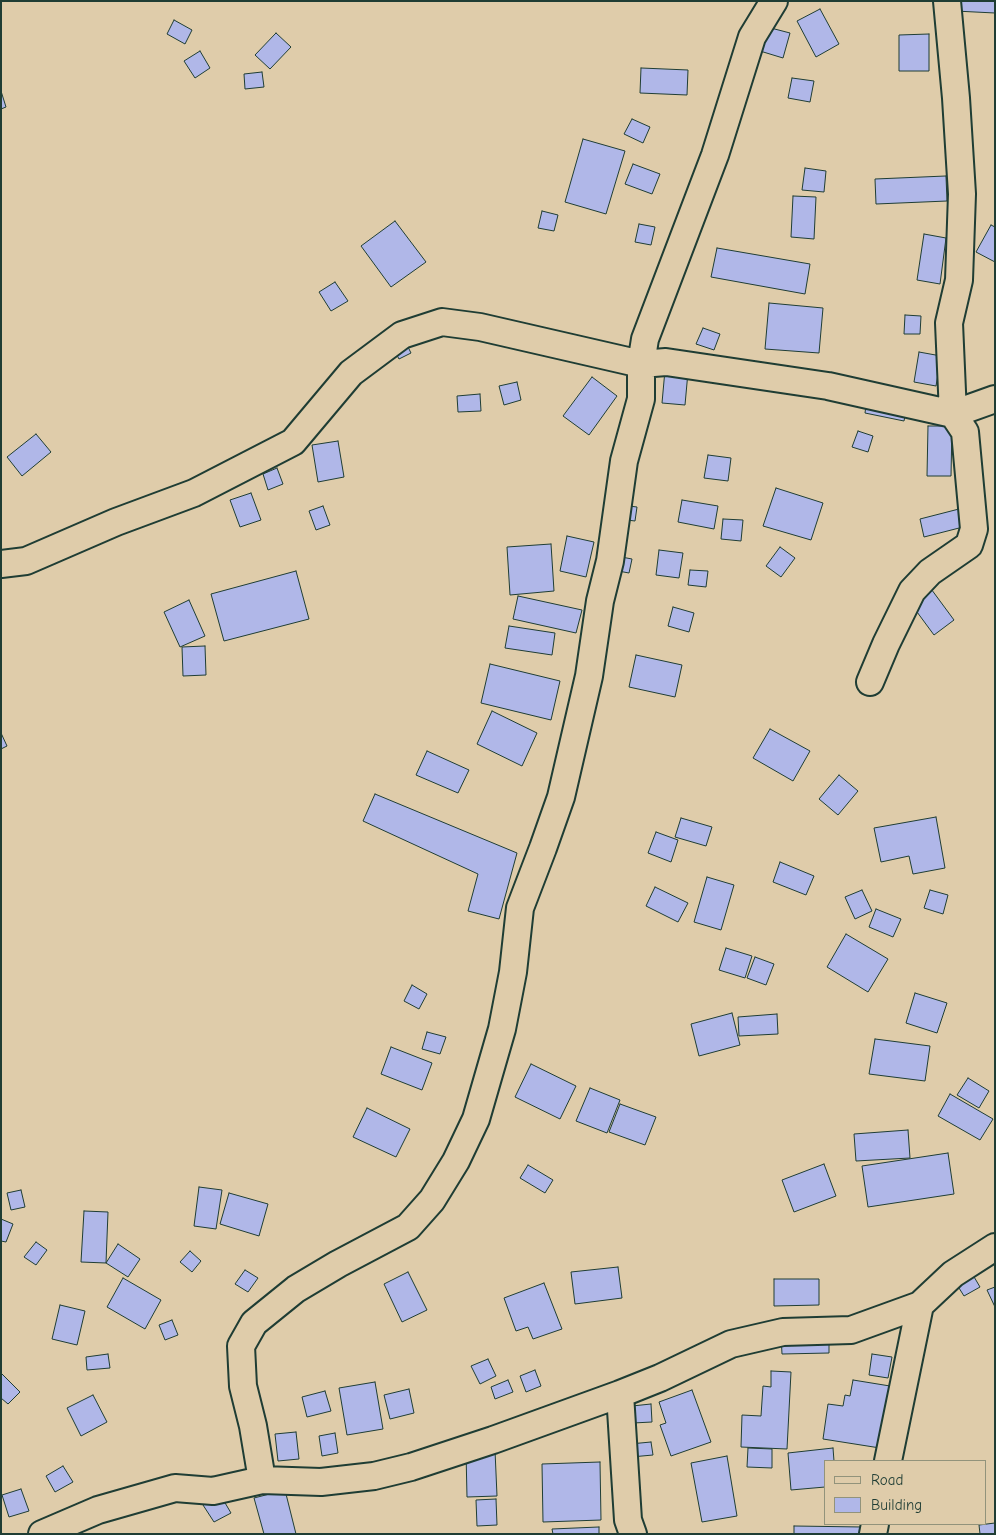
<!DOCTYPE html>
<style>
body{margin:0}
#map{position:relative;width:996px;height:1535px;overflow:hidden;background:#dfccaa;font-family:"Comic Neue",sans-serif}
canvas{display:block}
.frame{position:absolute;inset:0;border:2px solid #1f3d34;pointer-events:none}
.legend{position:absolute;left:824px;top:1460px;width:162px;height:65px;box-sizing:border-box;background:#dfccaa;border:1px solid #92937b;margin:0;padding:6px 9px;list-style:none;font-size:15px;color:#1f3d34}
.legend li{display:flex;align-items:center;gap:10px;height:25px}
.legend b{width:25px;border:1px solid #92937b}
</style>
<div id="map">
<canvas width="996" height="1535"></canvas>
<div class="frame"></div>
<ul class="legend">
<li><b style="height:6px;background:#dfccaa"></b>Road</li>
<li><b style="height:14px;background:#b0b7e8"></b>Building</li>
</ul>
</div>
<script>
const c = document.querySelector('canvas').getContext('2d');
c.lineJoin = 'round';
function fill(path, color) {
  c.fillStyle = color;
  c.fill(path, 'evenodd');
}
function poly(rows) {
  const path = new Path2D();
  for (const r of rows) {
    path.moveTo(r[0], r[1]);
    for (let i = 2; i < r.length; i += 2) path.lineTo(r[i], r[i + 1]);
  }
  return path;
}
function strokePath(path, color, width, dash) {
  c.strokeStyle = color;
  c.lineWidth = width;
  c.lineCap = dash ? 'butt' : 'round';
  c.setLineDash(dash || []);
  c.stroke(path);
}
const building = poly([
 [955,1,995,1,995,13,955,11,955,1],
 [820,9,839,44,816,57,797,21,820,9],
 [174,20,192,30,185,44,167,34,174,20],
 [767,27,790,33,783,58,760,51,767,27],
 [276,33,291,47,270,69,255,55,276,33],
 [929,34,929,71,899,71,899,35,929,34],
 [200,51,210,68,195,78,184,61,200,51],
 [641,68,688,70,687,95,640,93,641,68],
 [262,72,264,87,245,89,244,74,262,72],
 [792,78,814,81,810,102,788,98,792,78],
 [1,91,6,107,1,109,1,91],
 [632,119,650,127,643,143,624,134,632,119],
 [583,139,625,151,606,214,565,202,583,139],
 [633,164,660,174,652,194,625,184,633,164],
 [805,168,826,171,824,192,802,190,805,168],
 [946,176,947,201,876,204,875,179,946,176],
 [793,196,816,197,814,239,791,237,793,196],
 [542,211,558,215,554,231,538,228,542,211],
 [395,221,426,262,391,287,361,246,395,221],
 [639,224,655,227,651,245,635,242,639,224],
 [991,225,995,227,995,262,976,252,991,225],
 [924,234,946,238,940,284,917,280,924,234],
 [717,248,810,264,805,294,711,277,717,248],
 [335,282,348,301,331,311,319,292,335,282],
 [769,303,823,308,819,353,765,349,769,303],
 [905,315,921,316,920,334,904,334,905,315],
 [703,328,720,334,714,350,696,344,703,328],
 [405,341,411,353,399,359,393,348,405,341],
 [919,352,941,356,936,386,914,382,919,352],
 [666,359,689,361,685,405,662,403,666,359],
 [592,377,617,396,589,435,563,416,592,377],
 [517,382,521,400,504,405,499,386,517,382],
 [480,394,481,411,458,412,457,396,480,394],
 [867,398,907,406,904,421,865,413,867,398],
 [928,426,952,426,951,476,927,476,928,426],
 [858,431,873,436,868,452,852,447,858,431],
 [36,434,51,452,22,476,7,457,36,434],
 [338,441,344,477,318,482,312,445,338,441],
 [708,455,731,458,728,481,704,478,708,455],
 [277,468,283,484,268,490,263,474,277,468],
 [776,488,823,503,811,540,763,526,776,488],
 [251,493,261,520,240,527,230,500,251,493],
 [682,500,718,506,714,529,678,522,682,500],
 [621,505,637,507,635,521,619,519,621,505],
 [323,506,330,525,316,530,309,511,323,506],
 [959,509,963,527,924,537,920,519,959,509],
 [723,519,743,520,741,541,721,539,723,519],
 [567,536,594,542,586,577,560,571,567,536],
 [551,544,554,591,510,595,507,547,551,544],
 [780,547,795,558,781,577,766,566,780,547],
 [659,550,683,553,679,578,656,575,659,550],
 [616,556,632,559,629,573,613,570,616,556],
 [690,570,708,571,706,587,688,585,690,570],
 [296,571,309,619,224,641,211,594,296,571],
 [923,578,954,620,934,635,903,593,923,578],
 [518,596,582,610,576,633,513,619,518,596],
 [189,600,205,636,180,647,164,612,189,600],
 [673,607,694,613,689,632,668,626,673,607],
 [509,626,555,633,552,655,505,648,509,626],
 [205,646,206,675,183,676,182,647,205,646],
 [636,655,682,665,675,697,629,687,636,655],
 [490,664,560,681,551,720,481,703,490,664],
 [492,711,537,733,522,766,477,744,492,711],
 [770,729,810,751,793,781,753,758,770,729],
 [1,733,7,746,1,749,1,733],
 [427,751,469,770,458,793,416,775,427,751],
 [839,775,858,791,838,815,819,799,839,775],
 [375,794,517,853,499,919,468,911,478,874,363,821,375,794],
 [936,817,945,868,913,874,909,856,881,862,874,828,936,817],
 [681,818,712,827,706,846,675,837,681,818],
 [656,832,678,840,671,862,648,853,656,832],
 [780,862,814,876,806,895,773,882,780,862],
 [707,877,734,885,721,930,694,922,707,877],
 [655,887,688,903,678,922,646,906,655,887],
 [862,890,872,911,855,919,845,897,862,890],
 [930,890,948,895,943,914,924,908,930,890],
 [876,909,901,919,893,937,869,927,876,909],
 [846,934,888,959,868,992,827,967,846,934],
 [726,948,752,956,745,978,719,970,726,948],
 [755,957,774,964,766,985,747,978,755,957],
 [412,985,427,994,419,1009,404,1001,412,985],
 [915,993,947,1003,937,1033,906,1023,915,993],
 [732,1013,740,1045,699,1056,691,1024,732,1013],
 [777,1014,778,1034,739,1036,738,1017,777,1014],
 [427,1032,446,1037,440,1054,422,1049,427,1032],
 [875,1039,930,1046,925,1081,869,1074,875,1039],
 [391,1047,432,1063,422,1090,381,1074,391,1047],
 [531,1064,576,1086,560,1119,515,1097,531,1064],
 [968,1078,989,1091,979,1108,957,1095,968,1078],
 [590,1088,620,1100,607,1133,576,1121,590,1088],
 [950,1094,993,1119,980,1140,938,1116,950,1094],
 [620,1104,656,1117,645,1145,609,1132,620,1104],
 [367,1108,410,1129,396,1157,353,1137,367,1108],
 [908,1130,910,1158,856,1161,854,1134,908,1130],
 [948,1153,954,1194,868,1207,862,1166,948,1153],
 [824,1164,836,1196,794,1212,782,1180,824,1164],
 [528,1165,553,1180,545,1193,520,1178,528,1165],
 [199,1187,222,1190,216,1229,194,1226,199,1187],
 [21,1190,25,1207,11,1210,7,1193,21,1190],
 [229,1193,268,1204,259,1236,220,1224,229,1193],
 [84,1211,108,1212,106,1263,81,1262,84,1211],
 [1,1219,13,1224,6,1242,1,1241,1,1219],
 [36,1242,47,1250,36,1265,24,1257,36,1242],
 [118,1244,140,1259,128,1277,106,1263,118,1244],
 [190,1251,201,1261,192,1272,180,1262,190,1251],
 [618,1267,622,1298,575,1304,571,1272,618,1267],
 [245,1270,258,1278,248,1292,235,1284,245,1270],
 [970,1270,980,1287,964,1296,954,1280,970,1270],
 [408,1272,427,1310,402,1322,384,1284,408,1272],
 [123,1278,161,1300,145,1329,107,1307,123,1278],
 [774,1279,819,1279,819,1305,774,1306,774,1279],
 [544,1283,562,1329,533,1339,528,1327,516,1331,504,1298,544,1283],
 [995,1287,995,1307,987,1290,995,1287],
 [60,1305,85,1311,77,1345,52,1339,60,1305],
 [172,1320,178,1335,165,1340,159,1325,172,1320],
 [829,1333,829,1353,782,1354,781,1335,829,1333],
 [108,1354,110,1368,87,1370,86,1357,108,1354],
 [872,1354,892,1357,888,1378,869,1375,872,1354],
 [488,1359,496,1376,480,1384,471,1366,488,1359],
 [535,1370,541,1386,526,1392,520,1376,535,1370],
 [771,1371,791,1372,787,1449,741,1447,742,1415,761,1416,763,1386,771,1387,771,1371],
 [1,1373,20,1392,8,1404,1,1398,1,1373],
 [508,1380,513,1392,495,1399,491,1387,508,1380],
 [853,1380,890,1386,880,1448,823,1439,828,1404,843,1406,845,1395,850,1396,853,1380],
 [375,1382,383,1429,347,1435,339,1388,375,1382],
 [409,1389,414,1413,390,1419,384,1395,409,1389],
 [692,1390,711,1442,671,1456,660,1425,666,1423,659,1402,692,1390],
 [325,1391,331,1411,307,1417,302,1397,325,1391],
 [93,1395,107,1422,81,1436,67,1408,93,1395],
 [651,1404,652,1422,633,1423,632,1406,651,1404],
 [296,1432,299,1459,278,1461,275,1434,296,1432],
 [335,1433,338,1453,322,1456,319,1436,335,1433],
 [651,1442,653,1455,631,1457,630,1444,651,1442],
 [748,1448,772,1449,772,1468,747,1467,748,1448],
 [833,1448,834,1461,825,1461,825,1487,791,1490,788,1453,833,1448],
 [495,1450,497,1496,467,1497,466,1452,495,1450],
 [727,1456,737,1516,702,1522,691,1463,727,1456],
 [600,1462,601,1520,543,1522,542,1464,600,1462],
 [63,1466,73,1482,55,1492,46,1476,63,1466],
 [21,1489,29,1511,9,1517,2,1495,21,1489],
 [285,1490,296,1534,264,1534,254,1498,285,1490],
 [221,1496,231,1513,214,1522,203,1505,221,1496],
 [496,1499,497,1525,477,1526,476,1500,496,1499],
 [995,1523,995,1534,980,1534,979,1525,995,1523],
 [794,1526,862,1527,862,1534,794,1534,794,1526],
 [599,1527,599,1534,553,1534,552,1529,599,1527]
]);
fill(building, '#b0b7e8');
strokePath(building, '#1f3d34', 1);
const minor = poly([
 [1,564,26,561,116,522,194,493,293,442,351,373,402,335,442,322,480,327,641,364,645,339,715,155,752,37,774,1],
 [870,682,886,644,912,591,930,572,969,545,974,529,965,432,953,414,949,323,959,280,962,194,956,98,947,1],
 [888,1461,920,1305],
 [262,1480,253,1426,243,1386,241,1346,254,1323,296,1289,338,1264,408,1227,432,1200,456,1161,476,1119,502,1029,513,972,520,908,543,848,561,797,589,676,600,601,610,561,624,461,641,399,641,364,666,362,828,386,953,414,995,399],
 [42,1534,98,1510,175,1488,213,1491,262,1480,321,1482,374,1476,411,1467,493,1440,620,1394],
 [633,1534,628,1520,620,1394,660,1378,731,1344,783,1332,851,1330,920,1305,953,1274,995,1247],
 [873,1534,875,1524]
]);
strokePath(minor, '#1f3d34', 30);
strokePath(minor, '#dfccaa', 26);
</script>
